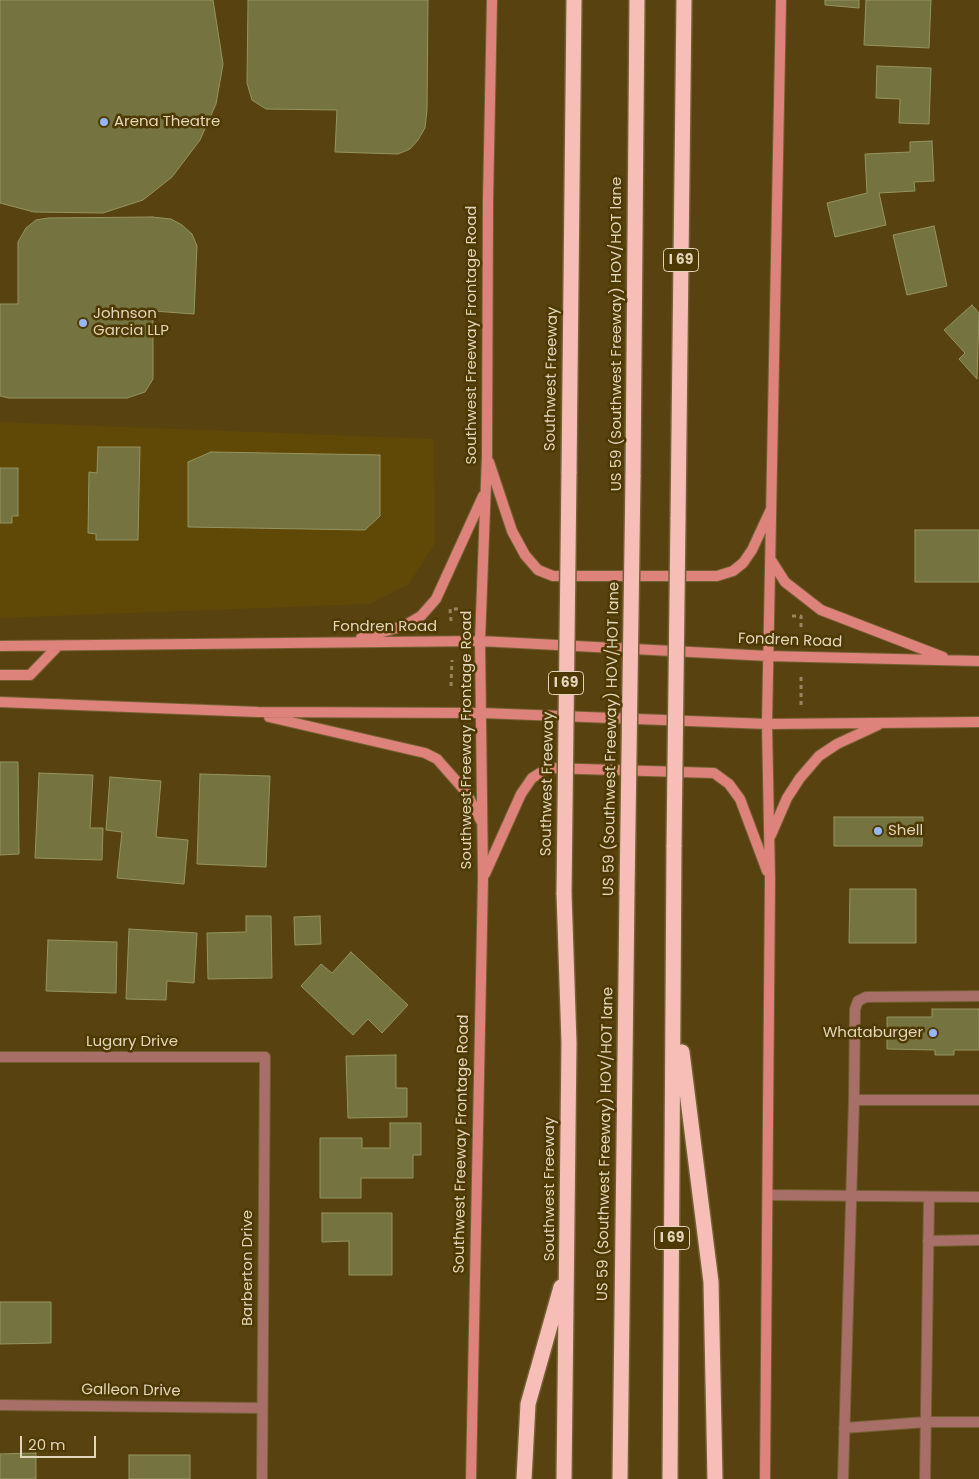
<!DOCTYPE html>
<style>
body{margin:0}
#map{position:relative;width:979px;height:1479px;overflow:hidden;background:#584310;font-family:Poppins,sans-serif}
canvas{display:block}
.scale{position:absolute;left:20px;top:1436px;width:76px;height:22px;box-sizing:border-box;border:2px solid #e1d5bc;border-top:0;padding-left:6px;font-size:15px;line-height:18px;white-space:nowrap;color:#e1d5bc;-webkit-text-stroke:4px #4d3901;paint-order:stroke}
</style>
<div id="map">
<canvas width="979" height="1479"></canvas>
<div class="scale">20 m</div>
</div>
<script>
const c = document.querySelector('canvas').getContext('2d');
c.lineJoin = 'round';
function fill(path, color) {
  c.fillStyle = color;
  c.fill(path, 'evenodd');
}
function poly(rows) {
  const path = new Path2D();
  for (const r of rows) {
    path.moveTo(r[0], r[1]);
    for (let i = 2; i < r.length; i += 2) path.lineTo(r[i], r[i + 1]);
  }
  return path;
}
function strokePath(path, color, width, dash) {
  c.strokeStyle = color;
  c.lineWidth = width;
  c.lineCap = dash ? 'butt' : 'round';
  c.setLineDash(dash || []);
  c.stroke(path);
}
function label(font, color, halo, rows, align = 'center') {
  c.font = font + ' Poppins,sans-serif';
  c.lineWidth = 5;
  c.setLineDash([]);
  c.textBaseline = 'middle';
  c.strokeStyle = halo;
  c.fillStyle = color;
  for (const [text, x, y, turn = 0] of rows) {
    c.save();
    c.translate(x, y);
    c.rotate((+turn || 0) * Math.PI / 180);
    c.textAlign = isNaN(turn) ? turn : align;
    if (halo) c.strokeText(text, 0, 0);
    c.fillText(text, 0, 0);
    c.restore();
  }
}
fill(poly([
 [0,422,434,439,435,543,409,584,370,604,0,618]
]), '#604806');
const building = poly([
 [0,0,213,0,223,64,216,104,200,140,172,177,143,200,103,213,34,212,0,203,0,0],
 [248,0,428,0,427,110,425,128,418,140,410,149,398,154,335,152,337,110,266,109,252,100,247,83,248,0],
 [825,0,859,0,859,8,825,5,825,0],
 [866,0,931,0,929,48,864,45,866,0],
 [877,66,931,68,929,124,899,123,900,99,876,98,877,66],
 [932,141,934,181,914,182,915,191,879,193,886,225,835,237,827,203,867,193,865,154,910,152,910,142,932,141],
 [152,217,171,219,182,225,192,234,197,246,194,314,153,311,153,379,145,392,127,398,9,398,0,396,0,304,18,304,18,242,26,228,36,220,48,218,152,217],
 [934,226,947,286,907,295,893,235,934,226],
 [972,305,979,313,977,379,959,359,965,353,944,330,972,305],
 [98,447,140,447,138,540,96,540,96,534,88,533,89,472,97,473,98,447],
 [211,452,380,455,380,516,365,530,188,527,188,462,211,452],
 [0,468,18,468,18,516,12,516,12,523,0,523,0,468],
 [915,530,979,530,979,582,915,582,915,530],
 [0,762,18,762,19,854,0,855,0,762],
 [39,773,93,775,90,828,103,828,102,860,35,858,39,773],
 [200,774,270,776,266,867,197,864,200,774],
 [110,777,161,781,156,837,188,840,184,884,117,878,122,832,106,830,110,777],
 [834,817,923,817,922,846,834,846,834,817],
 [850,889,916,889,916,943,849,943,850,889],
 [246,916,271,916,272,978,208,979,207,933,246,932,246,916],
 [320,916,321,944,295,945,294,917,320,916],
 [129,929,197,933,194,983,167,981,166,1000,126,999,129,929],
 [48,940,117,942,116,993,46,991,48,940],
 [351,952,408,1005,382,1033,368,1019,353,1035,301,986,321,964,332,973,351,952],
 [932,1009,979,1009,979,1050,954,1050,954,1055,935,1055,935,1050,887,1049,887,1017,932,1017,932,1009],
 [396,1055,396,1088,407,1088,407,1117,348,1118,346,1056,396,1055],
 [390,1123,421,1123,421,1155,413,1155,413,1178,361,1178,361,1198,320,1198,320,1138,362,1138,362,1148,390,1148,390,1123],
 [322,1213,392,1213,392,1275,349,1275,349,1241,322,1242,322,1213],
 [0,1302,51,1302,51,1343,0,1344,0,1302],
 [36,1453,36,1479,0,1479,0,1454,36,1453],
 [129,1455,190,1455,190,1479,129,1479,129,1455]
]);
fill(building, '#75733f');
strokePath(building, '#969460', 1);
const service = poly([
 [854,1100,855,1009,858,1001,866,997,979,996],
 [768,1195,979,1197],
 [928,1241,979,1240],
 [844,1428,926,1422,979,1422],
 [843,1479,854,1100,979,1100],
 [925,1479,929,1198]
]);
const minor = poly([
 [0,1057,265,1057,262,1479],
 [0,1405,262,1408]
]);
const secondary = poly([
 [489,462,512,531,525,555,538,570,553,576,717,576,733,571,743,563,752,550,771,509],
 [771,560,785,582,821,610,943,657],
 [361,638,404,626,421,616,436,599,483,496],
 [0,646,480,641,768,656,979,661],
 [0,675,30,675,58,646],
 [0,702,258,712,482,713,767,724,979,722],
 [269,717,425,753,437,759,466,792,481,821],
 [771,835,787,798,800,778,819,756,837,744,878,725],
 [485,874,521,794,532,778,548,768,714,773,729,784,740,799,767,871],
 [471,1479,483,877,480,641,487,456,488,201,492,0],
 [765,1479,770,879,767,724,781,0]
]);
const motorway = poly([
 [569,473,574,0],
 [633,477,637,0],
 [678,519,684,0],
 [682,1052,711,1282,715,1479],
 [524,1479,528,1404,561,1287],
 [564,1479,569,1043,564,893],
 [620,1479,627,892],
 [670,1479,674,845]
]);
strokePath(service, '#736032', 12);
strokePath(minor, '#736032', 12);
strokePath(secondary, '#736032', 12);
strokePath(motorway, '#736032', 18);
strokePath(poly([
 [792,616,801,616,801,627],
 [451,621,450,609,460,609],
 [451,686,452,660],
 [801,705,801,677]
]), '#96855d', 3, [4, 4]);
strokePath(service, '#a86f69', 10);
strokePath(minor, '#a86f69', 10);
strokePath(secondary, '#dd837b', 10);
strokePath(motorway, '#f6beb7', 15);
const motorwayBridge = poly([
 [674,845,678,519],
 [627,892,633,477],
 [564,893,569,473]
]);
strokePath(motorwayBridge, '#736032', 18, []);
strokePath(motorwayBridge, '#f6beb7', 15);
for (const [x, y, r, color] of [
 [104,122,5,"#97b6fd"],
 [83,323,5,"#97b6fd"],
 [878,831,5,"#97b6fd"],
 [933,1033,5,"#97b6fd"]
]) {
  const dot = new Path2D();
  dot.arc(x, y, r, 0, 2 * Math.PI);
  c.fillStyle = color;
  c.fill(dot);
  strokePath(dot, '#4d3901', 2);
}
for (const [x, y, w] of [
 [681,260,35],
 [566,683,35],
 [672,1238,35]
]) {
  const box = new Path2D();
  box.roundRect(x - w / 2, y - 11.5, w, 23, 4);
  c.fillStyle = '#4d3901';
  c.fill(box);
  strokePath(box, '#e1d5bc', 1);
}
label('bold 14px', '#e1d5bc', null, [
 ["I 69",681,260],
 ["I 69",566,683],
 ["I 69",672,1238]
]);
label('15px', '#e1d5bc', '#4d3901', [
 ["Arena Theatre",114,122],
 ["Johnson",93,314],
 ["Garcia LLP",93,331],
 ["Shell",888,831],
 ["Whataburger",923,1033,"right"]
], 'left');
label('15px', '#e1d5bc', '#4d3901', [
 ["US 59 (Southwest Freeway) HOV/HOT lane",617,334,-90],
 ["Southwest Freeway Frontage Road",472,335,-90],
 ["Southwest Freeway",552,379,-89],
 ["Fondren Road",385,627],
 ["Fondren Road",790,641,2],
 ["US 59 (Southwest Freeway) HOV/HOT lane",612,739,-89],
 ["Southwest Freeway Frontage Road",467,740,-90],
 ["Southwest Freeway",548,784,-89],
 ["Lugary Drive",132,1042],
 ["Southwest Freeway Frontage Road",462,1144,-89],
 ["US 59 (Southwest Freeway) HOV/HOT lane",606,1144,-89],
 ["Southwest Freeway",550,1189,-90],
 ["Barberton Drive",248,1268,-90],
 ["Galleon Drive",131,1391,1]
]);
</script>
